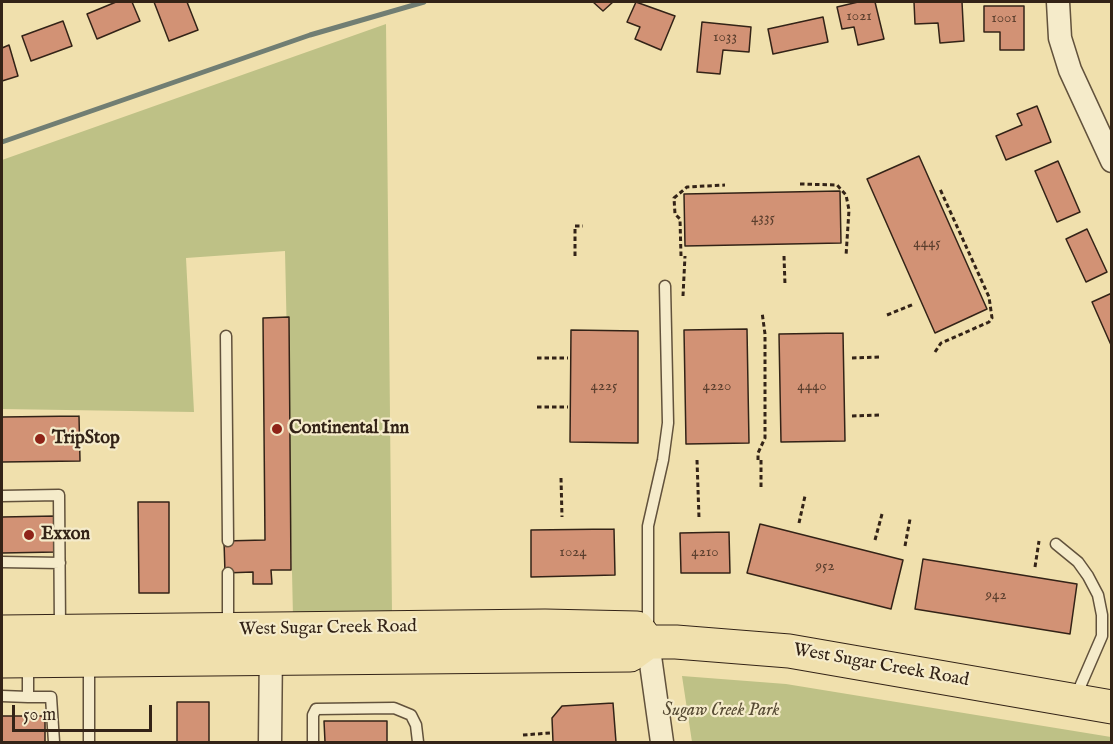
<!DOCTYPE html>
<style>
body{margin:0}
#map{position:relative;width:1113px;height:744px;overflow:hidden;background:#f0e0ad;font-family:"IM FELL English",serif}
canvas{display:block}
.frame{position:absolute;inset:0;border:3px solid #332317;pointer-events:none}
.scale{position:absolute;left:12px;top:705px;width:140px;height:27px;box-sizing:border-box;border:3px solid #332317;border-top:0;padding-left:8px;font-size:18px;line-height:21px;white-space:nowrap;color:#332317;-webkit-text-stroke:4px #f5ebca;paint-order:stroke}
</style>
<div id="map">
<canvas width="1113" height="744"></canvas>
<div class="frame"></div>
<div class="scale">50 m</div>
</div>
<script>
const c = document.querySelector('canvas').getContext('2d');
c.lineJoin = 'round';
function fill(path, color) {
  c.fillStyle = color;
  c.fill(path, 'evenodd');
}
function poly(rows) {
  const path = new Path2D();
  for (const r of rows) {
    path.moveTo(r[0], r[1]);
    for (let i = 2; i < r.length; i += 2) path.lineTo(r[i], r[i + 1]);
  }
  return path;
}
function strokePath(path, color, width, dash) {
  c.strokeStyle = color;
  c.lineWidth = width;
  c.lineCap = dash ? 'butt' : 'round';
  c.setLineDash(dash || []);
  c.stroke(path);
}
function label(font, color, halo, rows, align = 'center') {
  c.font = font + ' "IM FELL English",serif';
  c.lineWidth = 4.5;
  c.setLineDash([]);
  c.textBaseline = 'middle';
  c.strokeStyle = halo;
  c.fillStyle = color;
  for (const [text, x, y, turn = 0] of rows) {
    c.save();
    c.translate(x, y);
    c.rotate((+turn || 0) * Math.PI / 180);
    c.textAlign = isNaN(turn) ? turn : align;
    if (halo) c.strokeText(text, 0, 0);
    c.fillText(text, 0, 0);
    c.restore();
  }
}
fill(poly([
 [386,24,392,613,293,617,285,251,186,258,194,412,2,409,2,160],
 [682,676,786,684,1111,737,1111,742,692,742]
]), '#bec186');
strokePath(poly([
 [2,142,310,35,424,2]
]), '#717e73', 5);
const building = poly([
 [116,2,132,2,140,21,97,39,87,14,116,2],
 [154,2,187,2,198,30,169,41,154,2],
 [593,2,613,2,603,11,593,2],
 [636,2,675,16,661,50,635,39,640,27,627,22,636,2],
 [858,2,875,2,884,39,858,45,854,27,842,29,837,7,858,2],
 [914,2,962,2,964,41,940,43,938,23,915,24,914,2],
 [984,6,1024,6,1024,50,1000,50,1000,32,984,32,984,6],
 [823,17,828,42,773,54,768,29,823,17],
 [63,21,72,46,31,61,22,36,63,21],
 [702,22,751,27,749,52,723,50,720,74,697,72,702,22],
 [9,45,18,76,2,81,2,48,9,45],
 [1037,106,1051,142,1006,160,996,136,1022,125,1017,114,1037,106],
 [919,156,987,309,935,333,867,179,919,156],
 [1058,161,1080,212,1057,222,1035,171,1058,161],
 [840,191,841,243,685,246,684,194,840,191],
 [1087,229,1107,272,1086,282,1066,239,1087,229],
 [1112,293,1112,345,1111,345,1092,302,1112,293],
 [289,317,291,570,271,570,272,584,253,584,253,572,225,573,224,541,265,540,263,318,289,317],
 [747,329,749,443,686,444,684,330,747,329],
 [571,330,638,331,638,443,570,442,571,330],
 [843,333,845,441,781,442,779,334,843,333],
 [79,416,80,461,2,462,2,417,79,416],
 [138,502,169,502,169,593,139,593,138,502],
 [56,516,56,552,2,553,2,517,56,516],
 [760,524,903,560,891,609,747,573,760,524],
 [614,529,615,575,531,577,531,530,614,529],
 [729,532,730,573,681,573,680,533,729,532],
 [923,559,1077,584,1070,634,915,609,923,559],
 [177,702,209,702,209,742,177,742,177,702],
 [613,703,616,742,553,742,552,718,562,706,613,703],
 [2,716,45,716,45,742,2,742,2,716],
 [324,721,387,721,387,742,325,742,324,721]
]);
fill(building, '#d29275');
strokePath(building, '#332317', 1.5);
const service = poly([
 [226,336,228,541],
 [2,496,59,495,60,628],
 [1056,544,1078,562,1088,576,1098,595,1102,615,1102,636,1076,696],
 [2,562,60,563],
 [228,573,228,627],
 [648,630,648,526,663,460,668,423,665,286],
 [28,664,28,697,51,697,54,742],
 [89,665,89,742],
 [2,696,28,697],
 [313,742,313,715,316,709,394,708,411,715,416,725,418,742]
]);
const minor = poly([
 [1058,2,1060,38,1070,70,1112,161],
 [648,642,662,742],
 [270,742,271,645]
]);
const primary = poly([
 [2,632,545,626,637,628,648,642],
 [2,661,630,655,648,642,676,642,789,651,1112,707]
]);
strokePath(service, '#62523c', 13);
strokePath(minor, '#62523c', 25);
strokePath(primary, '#332317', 35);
strokePath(poly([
 [800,184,837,185,846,195,849,210,846,256],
 [575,256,575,226,583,226],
 [681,256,680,219,675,214,674,198,687,187,725,185],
 [784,256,785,285],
 [683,296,685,256],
 [887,315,914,304],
 [935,352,941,343,989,322,992,318,989,297,940,189],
 [537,358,568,358],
 [852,358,880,357],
 [537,407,568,407],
 [852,416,881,415],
 [697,460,699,518],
 [758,460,758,453,765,438,765,334,762,312],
 [761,460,761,489],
 [561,478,562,517],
 [799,523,805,496],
 [875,540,882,514],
 [905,546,910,519],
 [1035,567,1039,541],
 [523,735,550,733]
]), '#332317', 3, [4.5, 3]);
strokePath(service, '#f5ebca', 10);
strokePath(minor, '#f5ebca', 22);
strokePath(primary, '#f0e0ad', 33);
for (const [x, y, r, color] of [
 [277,429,6,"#8f2418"],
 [40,439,6,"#8f2418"],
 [29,535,6,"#8f2418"]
]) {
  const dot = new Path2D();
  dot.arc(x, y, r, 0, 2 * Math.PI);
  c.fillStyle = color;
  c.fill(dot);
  strokePath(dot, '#f5ebca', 2);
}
label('15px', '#5b3f2e', null, [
 ["1021",859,17],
 ["1001",1004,19],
 ["1033",725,38],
 ["4335",763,219],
 ["4445",927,244],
 ["4225",604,387],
 ["4220",717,387],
 ["4440",812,387],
 ["1024",573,553],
 ["4210",705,553],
 ["952",825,567],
 ["942",996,596]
]);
label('bold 18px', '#332317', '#f5ebca', [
 ["Continental Inn",289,429],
 ["TripStop",52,439],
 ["Exxon",41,535]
], 'left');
label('18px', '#332317', '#f5ebca', [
 ["West Sugar Creek Road",328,629,-1],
 ["West Sugar Creek Road",881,666,10]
]);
label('italic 18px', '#564a33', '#f5ebca', [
 ["Sugaw Creek Park",721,711]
]);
</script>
